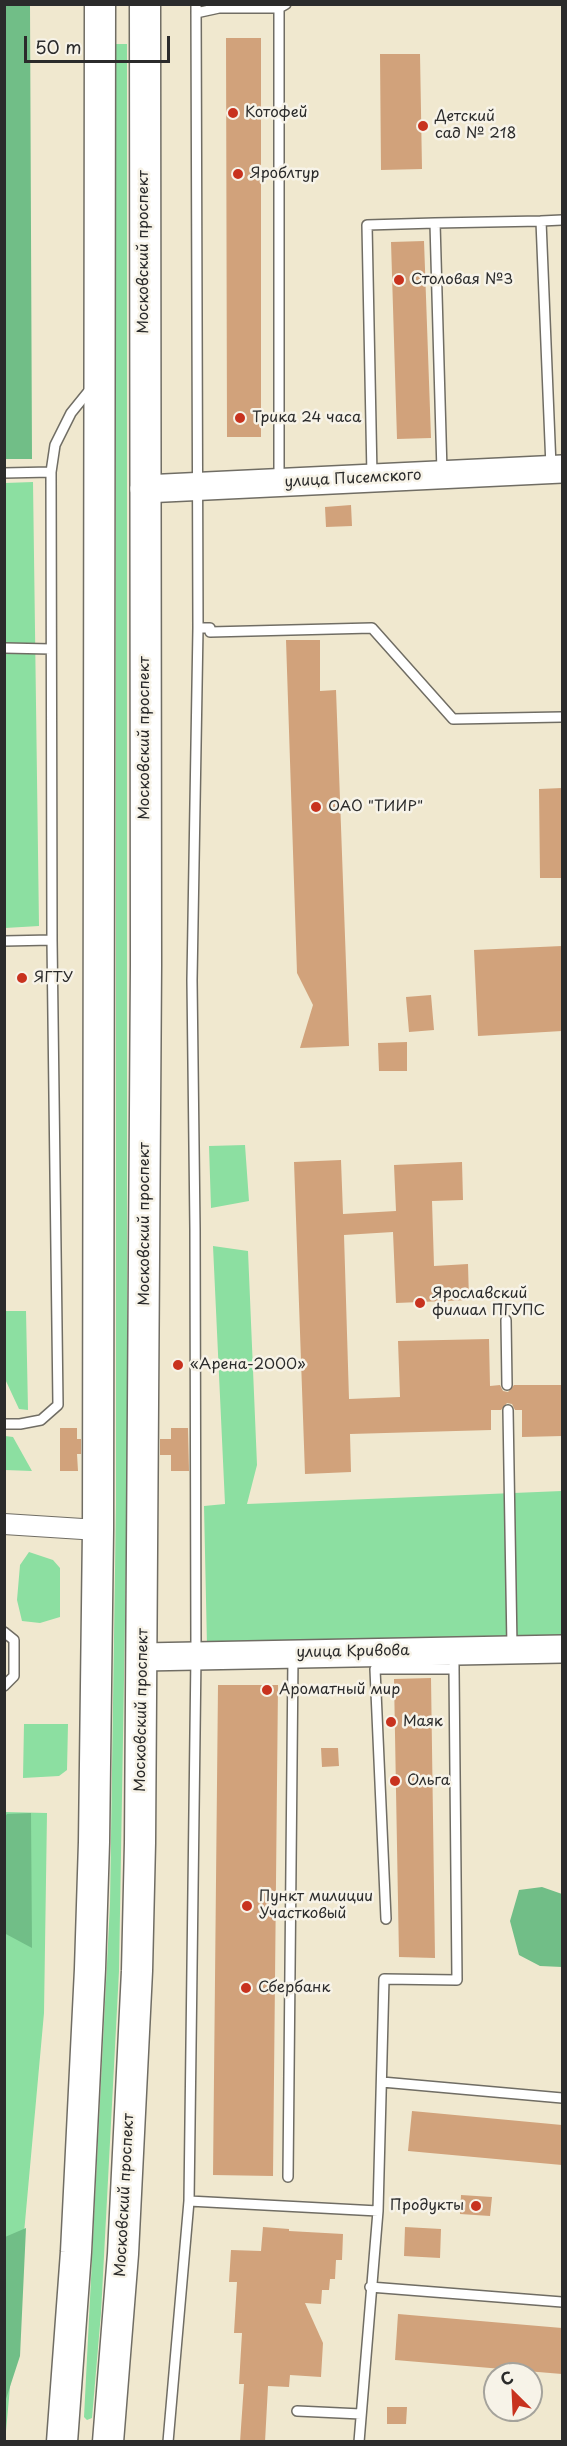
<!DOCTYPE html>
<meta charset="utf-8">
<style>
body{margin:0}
#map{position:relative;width:567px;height:2446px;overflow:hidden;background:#f0e8cf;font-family:"Playpen Sans",sans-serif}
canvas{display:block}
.frame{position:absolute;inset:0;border:6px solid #2b2b2b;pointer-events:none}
.north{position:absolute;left:483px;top:2362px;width:60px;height:60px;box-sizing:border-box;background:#f7f3e8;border:2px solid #a5a39c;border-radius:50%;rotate:336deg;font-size:16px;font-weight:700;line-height:24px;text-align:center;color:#2b2b2b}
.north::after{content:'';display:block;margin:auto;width:21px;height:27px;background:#c8321e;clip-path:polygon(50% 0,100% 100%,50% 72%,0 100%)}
.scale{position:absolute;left:24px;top:36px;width:146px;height:27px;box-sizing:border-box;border:3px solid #2b2b2b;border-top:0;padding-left:8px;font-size:18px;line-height:21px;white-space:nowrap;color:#2b2b2b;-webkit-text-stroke:4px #f7f3e8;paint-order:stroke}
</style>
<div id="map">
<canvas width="567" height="2446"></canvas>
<div class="frame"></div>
<div class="north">С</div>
<div class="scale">50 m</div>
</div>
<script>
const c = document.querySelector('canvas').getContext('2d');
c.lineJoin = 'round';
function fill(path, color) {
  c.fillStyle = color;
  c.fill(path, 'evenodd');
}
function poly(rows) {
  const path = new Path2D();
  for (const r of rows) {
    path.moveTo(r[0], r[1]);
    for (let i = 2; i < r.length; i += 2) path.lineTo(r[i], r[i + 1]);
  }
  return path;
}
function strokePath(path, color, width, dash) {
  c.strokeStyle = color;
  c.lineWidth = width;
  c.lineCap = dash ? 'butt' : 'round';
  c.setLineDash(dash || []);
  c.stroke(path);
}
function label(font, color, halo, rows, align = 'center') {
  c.font = font + ' "Playpen Sans",sans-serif';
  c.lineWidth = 5;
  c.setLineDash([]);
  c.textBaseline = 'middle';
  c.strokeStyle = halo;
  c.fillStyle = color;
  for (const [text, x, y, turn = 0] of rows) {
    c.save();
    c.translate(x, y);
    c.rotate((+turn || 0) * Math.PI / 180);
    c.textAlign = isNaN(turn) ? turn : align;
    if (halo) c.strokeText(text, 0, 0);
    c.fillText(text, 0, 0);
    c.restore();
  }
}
fill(poly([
 [116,44,127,44,127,1504,119,1971,101,2313,92,2418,87,2420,84,2417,110,1904,116,1504],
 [33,482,39,926,5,928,5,483],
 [245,1145,249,1201,211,1208,209,1146],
 [213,1246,248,1251,257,1465,247,1504,562,1491,562,1637,207,1646,204,1506,225,1504],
 [5,1311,26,1311,28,1410,19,1409,5,1379],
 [5,1436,13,1437,32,1471,5,1470],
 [29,1552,53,1560,60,1568,60,1617,40,1623,22,1621,17,1600,20,1565],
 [24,1724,68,1724,67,1770,59,1776,23,1778],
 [5,1812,47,1813,44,2013,5,2442]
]), '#8cdfa1');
fill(poly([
 [4,5,30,5,32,459,5,459],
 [31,1813,32,1948,4,1933,5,1817,7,1814],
 [542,1887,562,1894,562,1967,540,1966,519,1955,510,1921,519,1890],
 [26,2228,20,2356,5,2402,5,2237]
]), '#71be87');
fill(poly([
 [226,38,261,38,261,437,227,437],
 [380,54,420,54,422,169,381,170],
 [424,241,431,438,397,439,391,242],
 [351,505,352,526,326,527,325,507],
 [286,640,320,640,320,691,336,690,349,1046,300,1048,313,1005,297,973],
 [562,788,562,878,540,878,539,789],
 [562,946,562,1031,478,1036,474,950],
 [431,995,434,1030,409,1032,406,997],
 [407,1042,407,1071,379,1071,378,1043],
 [341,1160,343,1214,396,1211,394,1165,462,1162,463,1200,432,1201,434,1266,468,1264,469,1300,396,1303,393,1232,344,1235,349,1399,400,1397,398,1341,489,1339,490,1386,500,1385,503,1391,508,1392,514,1385,562,1385,562,1436,522,1437,522,1410,515,1410,512,1404,507,1403,501,1410,491,1410,491,1430,350,1434,351,1472,305,1474,294,1162],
 [60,1428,77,1428,77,1439,81,1439,81,1454,77,1454,78,1471,60,1471],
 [171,1428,188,1428,189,1471,171,1471,171,1455,160,1455,160,1439,171,1439],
 [431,1678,435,1958,399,1957,394,1679],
 [218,1685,278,1685,273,2176,213,2175],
 [321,1748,338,1748,339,1766,322,1767],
 [412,2111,562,2125,562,2165,408,2151],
 [461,2195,492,2197,490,2216,460,2214],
 [263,2227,289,2229,289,2231,343,2234,342,2260,336,2260,335,2279,330,2279,329,2290,322,2290,321,2304,305,2303,323,2343,321,2377,290,2375,289,2387,268,2386,265,2442,240,2442,244,2384,239,2384,242,2333,234,2333,237,2282,229,2282,231,2250,261,2251],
 [405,2227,441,2229,440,2258,404,2256],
 [398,2314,562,2328,562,2374,395,2360],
 [387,2407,407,2407,406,2424,387,2424]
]), '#d1a27b');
const lane = poly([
 [279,8,279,479],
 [196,13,219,8,279,8,286,4],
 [541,221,562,220],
 [442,472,435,223,541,221,551,467],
 [4,473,51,472],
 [372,476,367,225,435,223],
 [198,628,210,628,210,632,372,628,453,719,562,717],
 [4,648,51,649],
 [4,941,52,940],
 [506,1320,507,1385],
 [508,1410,512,1647],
 [4,1424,20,1424,41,1420,58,1405,52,940,51,472,55,445,71,413,92,387],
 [4,1632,14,1640,14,1676,4,1686],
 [386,1919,375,1669,454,1669,454,1665],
 [382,2082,562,2098],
 [288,2177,293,1657],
 [189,2201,378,2211,359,2442],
 [378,2211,384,1979,457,1980,454,1669],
 [370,2287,562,2302],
 [297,2411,361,2414],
 [168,2442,189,2201,196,1655,195,1229,192,980,198,628,196,4]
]);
const street = poly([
 [4,1524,98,1530]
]);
const secondary = poly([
 [144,489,562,469],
 [143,1657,562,1649]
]);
const primary = poly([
 [62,2442,76,2252,90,1969,94,1842,98,1530,100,4],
 [108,2442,123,2254,137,1971,140,1843,146,965,145,4]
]);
strokePath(lane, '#706d64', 12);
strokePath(street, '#706d64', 22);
strokePath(secondary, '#706d64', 30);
strokePath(primary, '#706d64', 33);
strokePath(lane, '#fff', 9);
strokePath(street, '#fff', 20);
strokePath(secondary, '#fff', 27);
strokePath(primary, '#fff', 30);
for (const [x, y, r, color] of [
 [233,113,6,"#c8321e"],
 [423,126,6,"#c8321e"],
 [238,174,6,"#c8321e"],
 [399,280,6,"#c8321e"],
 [240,418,6,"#c8321e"],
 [316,807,6,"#c8321e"],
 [22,978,6,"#c8321e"],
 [420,1303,6,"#c8321e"],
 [178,1365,6,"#c8321e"],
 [267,1690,6,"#c8321e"],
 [391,1722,6,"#c8321e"],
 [395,1781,6,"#c8321e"],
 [247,1906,6,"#c8321e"],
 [246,1988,6,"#c8321e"],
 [476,2206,6,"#c8321e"]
]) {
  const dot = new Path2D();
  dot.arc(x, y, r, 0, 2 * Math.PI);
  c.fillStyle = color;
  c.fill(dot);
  strokePath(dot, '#f7f3e8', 2);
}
label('15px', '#2b2b2b', '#f7f3e8', [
 ["Котофей",245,113],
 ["Детский",435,117],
 ["сад № 218",435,134],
 ["Яроблтур",250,174],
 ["Столовая №3",411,280],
 ["Трика 24 часа",252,418],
 ["ОАО \"ТИИР\"",328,807],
 ["ЯГТУ",34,978],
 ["Ярославский",432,1294],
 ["филиал ПГУПС",432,1311],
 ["«Арена-2000»",190,1365],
 ["Ароматный мир",279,1690],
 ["Маяк",403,1722],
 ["Ольга",407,1781],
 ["Пункт милиции",259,1897],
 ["Участковый",259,1914],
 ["Сбербанк",258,1988],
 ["Продукты",464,2206,"right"]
], 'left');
label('15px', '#2b2b2b', '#f7f3e8', [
 ["Московский проспект",144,252,-90],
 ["улица Писемского",353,479,-3],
 ["Московский проспект",145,738,-90],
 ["Московский проспект",145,1224,-90],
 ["улица Кривова",353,1652,-1],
 ["Московский проспект",142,1710,-89],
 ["Московский проспект",125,2195,-87]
]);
</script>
